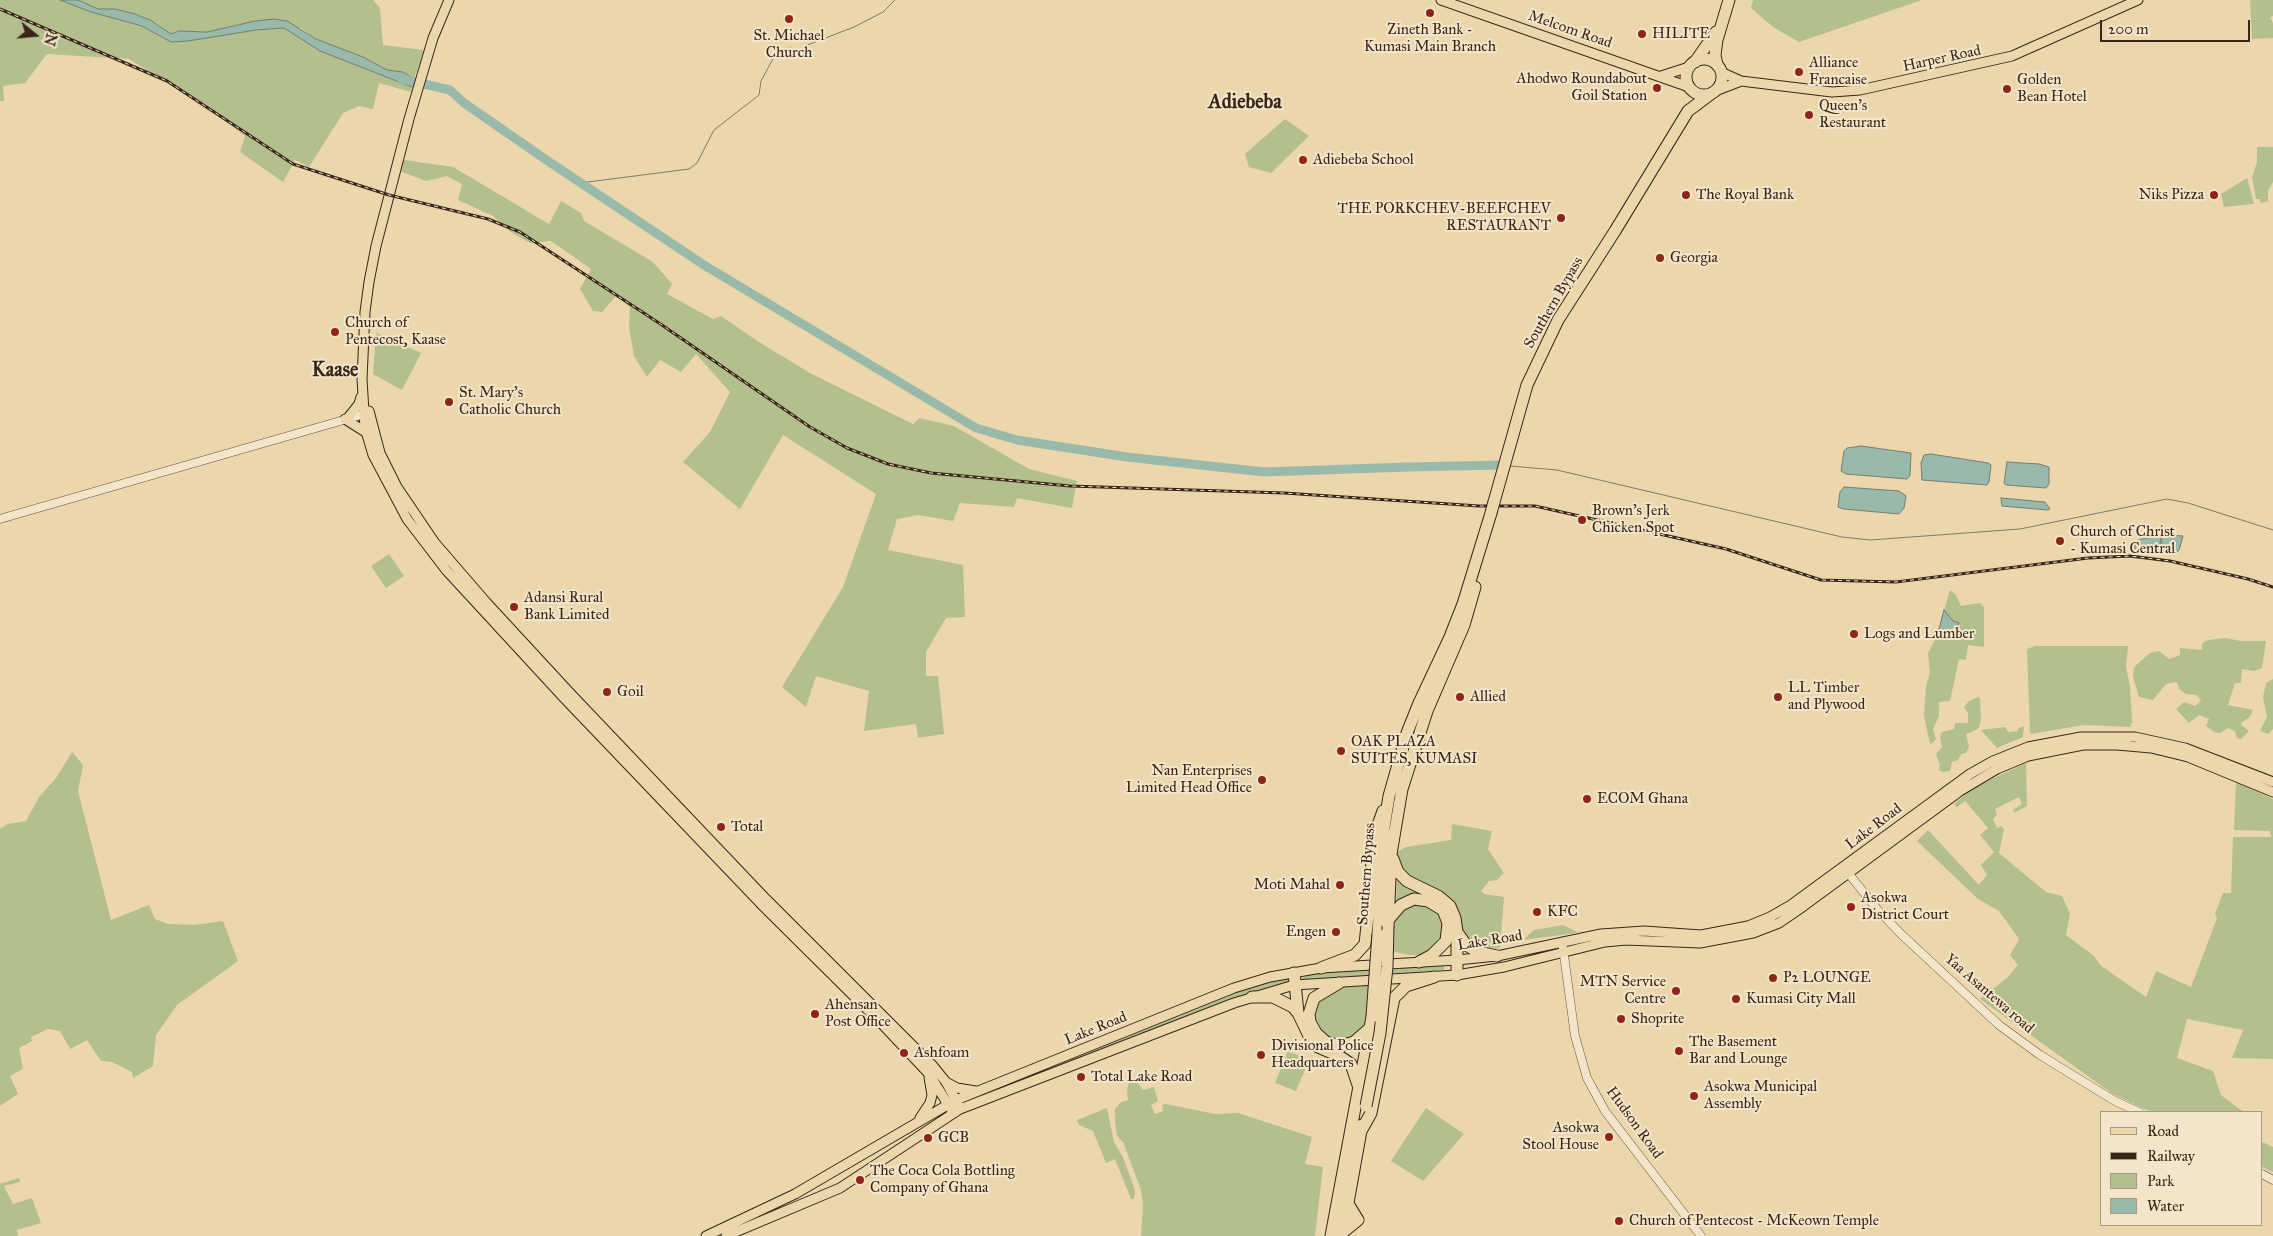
<!DOCTYPE html>
<style>
body{margin:0}
#map{position:relative;width:2273px;height:1236px;overflow:hidden;background:#ecd7ac;font-family:"IM FELL Great Primer",serif}
canvas{display:block}
.legend{position:absolute;left:2100px;top:1111px;width:162px;height:115px;box-sizing:border-box;background:#f3e5c9;border:1px solid #a99983;margin:0;padding:6px 9px;list-style:none;font-size:15px;color:#392619}
.legend li{display:flex;align-items:center;gap:10px;height:25px}
.legend b{width:25px;border:1px solid #a99983}
.north{position:absolute;left:10px;top:10px;width:50px;height:50px;-webkit-text-stroke:4px #f3e5c9;paint-order:stroke;rotate:107deg;font-size:14px;font-weight:700;line-height:20px;text-align:center;color:#392619}
.north::after{content:'';display:block;margin:auto;width:18px;height:22px;background:#392619;clip-path:polygon(50% 0,100% 100%,50% 72%,0 100%)}
.scale{position:absolute;left:2100px;top:20px;width:150px;height:22px;box-sizing:border-box;border:2px solid #392619;border-top:0;padding-left:6px;font-size:15px;line-height:18px;white-space:nowrap;color:#392619;-webkit-text-stroke:4px #f3e5c9;paint-order:stroke}
</style>
<div id="map">
<canvas width="2273" height="1236"></canvas>
<ul class="legend">
<li><b style="height:6px;background:#ecd7ac"></b>Road</li>
<li><b style="height:6px;background:#392619"></b>Railway</li>
<li><b style="height:14px;background:#b3bf8d"></b>Park</li>
<li><b style="height:14px;background:#99b9ab"></b>Water</li>
</ul>
<div class="north">N</div>
<div class="scale">200 m</div>
</div>
<script>
const c = document.querySelector('canvas').getContext('2d');
c.lineJoin = 'round';
function fill(path, color) {
  c.fillStyle = color;
  c.fill(path, 'evenodd');
}
function poly(rows) {
  const path = new Path2D();
  for (const r of rows) {
    if (r.length === 3) {
      path.moveTo(r[0] + r[2], r[1]);
      path.arc(r[0], r[1], r[2], 0, 2 * Math.PI);
      continue;
    }
    path.moveTo(r[0], r[1]);
    for (let i = 2; i < r.length; i += 2) path.lineTo(r[i], r[i + 1]);
  }
  return path;
}
function strokePath(path, color, width, dash) {
  c.strokeStyle = color;
  c.lineWidth = width;
  c.lineCap = dash ? 'butt' : 'round';
  c.setLineDash(dash || []);
  c.stroke(path);
}
function label(font, color, halo, rows, align = 'center') {
  c.font = font + ' "IM FELL Great Primer",serif';
  c.lineWidth = 4;
  c.setLineDash([]);
  c.textBaseline = 'middle';
  c.strokeStyle = halo;
  c.fillStyle = color;
  for (const [text, x, y, turn = 0] of rows) {
    c.save();
    c.translate(x, y);
    c.rotate((+turn || 0) * Math.PI / 180);
    c.textAlign = isNaN(turn) ? turn : align;
    if (halo) c.strokeText(text, 0, 0);
    c.fillText(text, 0, 0);
    c.restore();
  }
}
fill(poly([
 [0,0,60,0,91,12,142,26,164,39,284,28,320,51,412,87,411,92,379,83,373,109,359,106,343,113,309,167,295,160,283,182,240,152,245,136,211,110,129,59,47,54,25,83,3,86,4,101,0,101],
 [78,0,373,0,380,8,383,45,424,50,414,79,403,72,387,70,363,57,316,39,301,28,240,24,207,32,179,31,171,34,150,20,136,14,115,9,98,9],
 [1753,0,1922,0,1799,42,1773,27,1751,8],
 [2250,0,2273,0,2273,16,2270,17,2273,23,2273,38,2252,39],
 [1285,119,1309,136,1271,173,1249,167,1245,154],
 [2257,147,2273,147,2273,182,2268,191,2268,201,2260,203,2260,199,2256,199,2252,177,2257,162],
 [404,160,453,167,549,224,561,201,581,213,584,221,653,262,672,284,667,294,713,319,721,316,759,342,810,373,913,424,919,418,954,426,1029,469,1077,481,1072,508,1017,498,1014,507,960,503,953,521,918,515,897,519,888,550,963,565,965,617,946,618,926,652,926,676,938,676,944,734,918,738,916,724,864,731,869,691,816,676,806,707,782,687,843,587,876,494,783,435,740,509,683,462,710,432,730,392,696,354,681,372,660,360,647,377,634,356,629,327,630,307,616,296,602,312,593,311,580,289,591,269,551,241,530,243,512,233,493,216,458,200,462,184,447,176,426,181,400,171],
 [2247,178,2254,204,2224,207,2221,194],
 [376,333,421,353,402,390,373,374],
 [389,554,404,576,386,588,371,566],
 [1950,590,1956,595,1961,606,1980,603,1984,607,1984,647,1968,645,1966,660,1959,659,1950,701,1939,702,1939,716,1933,729,1936,739,1933,743,1930,744,1924,716,1926,686,1930,673,1928,653,1935,640],
 [2225,638,2241,641,2266,641,2262,668,2254,671,2242,669,2241,683,2235,683,2228,705,2253,710,2249,718,2242,722,2241,725,2249,731,2241,739,2237,738,2235,731,2228,728,2220,733,2214,732,2206,726,2209,719,2199,715,2189,723,2176,709,2184,702,2195,706,2201,701,2197,695,2186,694,2179,689,2177,682,2166,684,2153,700,2139,697,2133,677,2134,667,2150,653,2159,651,2169,659,2180,655,2180,648,2202,650,2202,643,2208,640],
 [2035,646,2128,646,2126,667,2130,686,2132,722,2130,727,2084,725,2030,734,2027,649],
 [2273,679,2273,729,2268,734,2260,731,2267,717,2263,697,2266,683],
 [1978,697,1980,698,1981,720,1979,727,1976,730,1966,734,1969,747,1966,753,1961,754,1958,760,1952,762,1950,771,1943,772,1939,770,1940,765,1936,754,1942,747,1940,737,1942,732,1954,729,1955,723,1968,723,1968,713,1964,707,1969,701],
 [2024,726,2023,737,1997,748,1981,730,2005,727,2008,732,2018,731,2019,728],
 [72,752,83,765,78,791,111,920,149,905,155,919,168,924,194,925,223,921,238,961,177,1005,156,1035,153,1066,133,1078,132,1072,112,1062,101,1061,87,1040,70,1049,60,1031,48,1029,31,1037,32,1041,19,1048,23,1069,10,1076,18,1094,0,1106,0,829,8,824,26,821,39,797,56,778],
 [2026,763,2027,806,2014,813,2013,810,2022,804,2019,797,1995,809,1997,815,1993,819,1997,828,2001,826,2004,829,1999,853,2046,892,2062,896,2070,914,2066,935,2094,956,2100,965,2146,997,2156,971,2191,987,2217,918,2215,914,2223,893,2231,893,2233,837,2271,837,2270,831,2234,830,2236,782,2273,799,2273,1059,2232,1058,2243,1030,2187,1019,2177,1058,2213,1071,2221,1095,2239,1109,2247,1112,2151,1112,2113,1094,1980,999,2007,978,2018,965,2010,955,2019,939,1999,911,1978,899,1917,841,1928,830,1979,885,1987,875,1981,865,1994,852,1980,835,1988,828,1965,801,1957,807,1954,804,1973,788],
 [1452,824,1492,831,1488,849,1504,873,1497,880,1489,881,1481,891,1484,894,1504,897,1500,948,1486,950,1474,947,1419,885,1404,873,1398,858,1397,852,1406,847,1451,840],
 [1397,873,1406,885,1444,905,1452,919,1455,947,1446,947,1451,933,1450,920,1447,913,1438,903,1426,898,1415,897,1396,906],
 [1424,903,1442,916,1444,938,1424,955,1408,955,1392,951,1394,925,1399,913,1410,905],
 [1563,925,1577,932,1576,933,1523,940,1534,930],
 [1444,964,1444,970,1392,974,1392,966],
 [1372,968,1371,976,1304,982,1301,980,1305,975],
 [1292,975,1293,984,1192,1014,974,1101,962,1104,962,1100,1238,990],
 [1370,984,1366,1020,1362,1031,1351,1040,1339,1042,1326,1037,1316,1027,1314,1012,1318,1001,1340,986],
 [1288,1051,1309,1060,1296,1091,1275,1083],
 [1129,1082,1137,1082,1143,1090,1154,1087,1158,1101,1151,1105,1155,1114,1163,1111,1162,1105,1166,1104,1215,1114,1238,1113,1312,1137,1305,1164,1323,1167,1315,1236,1141,1236,1143,1204,1141,1190,1123,1142,1117,1136,1115,1122,1115,1109,1121,1102,1128,1100,1127,1090],
 [1107,1108,1114,1142,1123,1157,1135,1190,1134,1199,1131,1199,1115,1159,1106,1163,1093,1131,1079,1125,1077,1120],
 [1426,1108,1464,1134,1423,1181,1391,1161],
 [2262,1142,2273,1147,2273,1172,2262,1167],
 [19,1178,20,1182,4,1186,13,1204,32,1198,41,1223,17,1230,18,1236,0,1236,0,1184]
]), '#b3bf8d');
const water = poly([
 [60,0,78,0,98,9,115,9,135,14,150,20,171,34,179,31,207,32,255,21,274,19,287,21,316,39,363,57,387,70,403,72,414,79,412,87,320,51,284,28,256,30,188,41,171,42,142,26,91,12,60,0],
 [1861,446,1911,453,1910,476,1907,479,1846,474,1841,471,1844,451,1847,448,1861,446],
 [1931,454,1988,463,1991,465,1989,482,1987,485,1922,480,1921,463,1924,455,1931,454],
 [2007,462,2039,464,2049,467,2049,484,2046,488,2006,485,2004,483,2007,462],
 [1844,487,1899,491,1906,496,1904,508,1899,514,1844,509,1838,507,1840,492,1844,487],
 [2001,498,2045,502,2050,509,2048,510,2002,506,2001,498],
 [2169,535,2183,536,2179,550,2176,553,2161,551,2162,536,2169,535],
 [2161,536,2159,553,2134,548,2137,541,2141,539,2161,536],
 [1944,610,1953,621,1959,623,1951,636,1938,633,1944,610]
]);
fill(water, '#99b9ab');
strokePath(water, '#737e71', 1);
strokePath(poly([
 [805,46,854,27,883,12,895,0],
 [580,183,689,169,697,163,714,130,759,95,761,81,775,55,790,48],
 [1510,466,1557,470,1842,537,1870,540,2020,529,2167,499,2188,503,2273,530]
]), '#737e71', 1);
strokePath(poly([
 [402,79,450,90,464,103,548,161,704,265,976,428,1017,440,1127,457,1264,472,1408,467,1504,465]
]), '#99b9ab', 9);
const minor = poly([
 [0,519,368,413],
 [1845,869,1877,909,1901,934,1999,1025,2040,1055,2115,1101,2139,1112],
 [1563,948,1575,1036,1587,1078,1605,1111,1701,1236],
 [2262,1174,2273,1180]
]);
const major = poly([
 [449,0,433,38,409,119,376,246,369,282,365,312,362,379,365,428,373,455,407,519,446,570,564,698,761,904,881,1023,929,1074,951,1109],
 [1441,0,1689,87],
 [1721,72,1741,81,1832,92,1860,90,2012,56,2138,0],
 [1661,76,1689,67],
 [1715,91,1741,81],
 [369,411,380,453,397,487,435,543,486,602,570,693,766,899,933,1066,946,1082,958,1104],
 [345,419,367,433],
 [347,419,359,404,361,397],
 [946,1082,957,1088,976,1091],
 [920,1118,930,1103,932,1095,929,1077],
 [706,1236,795,1194,956,1100,1234,988,1270,977,1321,968,1457,960,1497,956,1601,934,1644,931,1701,935,1748,926,1770,917,1791,905,1970,774,1993,761,2028,747,2081,737,2135,737,2185,748,2273,782],
 [726,1236,840,1188,960,1109,1234,1003,1294,985,1457,975,1504,967,1605,942,1626,940,1700,943,1753,933,1779,923,1798,910,1960,791,1997,769,2028,756,2083,745,2117,745,2151,748,2188,757,2273,792]
]);
const highway = poly([
 [1704,77,18],
 [1695,62,1716,32],
 [1717,65,1715,55,1717,40,1729,0],
 [1494,502,1527,385,1558,320,1615,231,1688,111,1712,93],
 [1393,859,1398,872,1407,881,1438,896,1450,906,1455,918,1457,932,1466,945,1478,952,1497,956],
 [1389,919,1401,905,1414,899,1428,901,1443,910,1448,923,1446,941,1432,955,1419,962],
 [1388,926,1391,854,1402,789,1427,711,1464,625,1475,587],
 [1378,934,1384,827,1389,796,1407,733,1419,703,1450,637,1463,604,1491,513],
 [1321,968,1355,955,1365,944,1370,897,1373,839,1383,811],
 [1294,973,1298,1013],
 [1457,975,1457,932],
 [1339,983,1314,998,1309,1014,1310,1022,1316,1033,1326,1042,1340,1046,1354,1042,1371,1027],
 [1252,997,1273,997,1293,1007,1298,1013,1312,1042,1318,1047,1339,1056,1351,1064,1358,1085],
 [1361,1131,1371,1113,1394,998,1406,986,1434,977],
 [1342,1233,1358,1220,1347,1202],
 [1331,1236,1372,1017],
 [1342,1236,1362,1125]
]);
strokePath(minor, '#66523e', 9);
strokePath(major, '#392619', 11);
strokePath(highway, '#392619', 13);
strokePath(minor, '#f3e5c9', 8);
strokePath(major, '#ecd7ac', 9);
strokePath(highway, '#ecd7ac', 11);
const rail = poly([
 [0,9,167,81,293,164,389,195,488,219,520,232,659,323,810,427,847,448,888,464,931,473,1070,486,1284,493,1479,506,1535,506,1726,549,1821,580,1896,582,2088,558,2130,556,2170,561,2248,579,2273,587]
]);
strokePath(rail, '#392619', 3);
strokePath(rail, '#f3e5c9', 1, [4]);
const highwayBridge = poly([
 [1491,513,1494,502],
 [1372,1017,1378,934],
 [1366,1106,1380,1033,1387,967,1388,926]
]);
strokePath(highwayBridge, '#392619', 13, []);
strokePath(highwayBridge, '#ecd7ac', 11);
for (const [x, y, r, color] of [
 [1430,13,5,"#8f2418"],
 [789,19,5,"#8f2418"],
 [1642,34,5,"#8f2418"],
 [1799,72,5,"#8f2418"],
 [1657,88,5,"#8f2418"],
 [2007,89,5,"#8f2418"],
 [1809,115,5,"#8f2418"],
 [1303,160,5,"#8f2418"],
 [1686,195,5,"#8f2418"],
 [2214,195,5,"#8f2418"],
 [1561,218,5,"#8f2418"],
 [1660,258,5,"#8f2418"],
 [335,332,5,"#8f2418"],
 [449,402,5,"#8f2418"],
 [1582,520,5,"#8f2418"],
 [2060,541,5,"#8f2418"],
 [514,607,5,"#8f2418"],
 [1854,634,5,"#8f2418"],
 [607,692,5,"#8f2418"],
 [1460,697,5,"#8f2418"],
 [1778,697,5,"#8f2418"],
 [1341,751,5,"#8f2418"],
 [1262,780,5,"#8f2418"],
 [1587,799,5,"#8f2418"],
 [721,827,5,"#8f2418"],
 [1340,885,5,"#8f2418"],
 [1851,907,5,"#8f2418"],
 [1537,912,5,"#8f2418"],
 [1336,932,5,"#8f2418"],
 [1773,978,5,"#8f2418"],
 [1676,991,5,"#8f2418"],
 [1736,999,5,"#8f2418"],
 [815,1014,5,"#8f2418"],
 [1621,1019,5,"#8f2418"],
 [1679,1051,5,"#8f2418"],
 [904,1053,5,"#8f2418"],
 [1261,1055,5,"#8f2418"],
 [1081,1077,5,"#8f2418"],
 [1694,1096,5,"#8f2418"],
 [1609,1137,5,"#8f2418"],
 [928,1138,5,"#8f2418"],
 [860,1180,5,"#8f2418"],
 [1619,1221,5,"#8f2418"]
]) {
  const dot = new Path2D();
  dot.arc(x, y, r, 0, 2 * Math.PI);
  c.fillStyle = color;
  c.fill(dot);
  strokePath(dot, '#f3e5c9', 2);
}
label('15px', '#392619', '#f3e5c9', [
 ["Zineth Bank -",1430,30,"center"],
 ["Kumasi Main Branch",1430,47,"center"],
 ["HILITE",1652,34],
 ["St. Michael",789,36,"center"],
 ["Church",789,53,"center"],
 ["Alliance",1809,63],
 ["Francaise",1809,80],
 ["Ahodwo Roundabout",1647,79,"right"],
 ["Goil Station",1647,96,"right"],
 ["Golden",2017,80],
 ["Bean Hotel",2017,97],
 ["Queen's",1819,106],
 ["Restaurant",1819,123],
 ["Adiebeba School",1313,160],
 ["The Royal Bank",1696,195],
 ["Niks Pizza",2204,195,"right"],
 ["THE PORKCHEV-BEEFCHEV",1551,209,"right"],
 ["RESTAURANT",1551,226,"right"],
 ["Georgia",1670,258],
 ["Church of",345,323],
 ["Pentecost, Kaase",345,340],
 ["St. Mary's",459,393],
 ["Catholic Church",459,410],
 ["Brown's Jerk",1592,511],
 ["Chicken Spot",1592,528],
 ["Church of Christ",2070,532],
 ["- Kumasi Central",2070,549],
 ["Adansi Rural",524,598],
 ["Bank Limited",524,615],
 ["Logs and Lumber",1864,634],
 ["LL Timber",1788,688],
 ["and Plywood",1788,705],
 ["Goil",617,692],
 ["Allied",1470,697],
 ["OAK PLAZA",1351,742],
 ["SUITES, KUMASI",1351,759],
 ["Nan Enterprises",1252,771,"right"],
 ["Limited Head Office",1252,788,"right"],
 ["ECOM Ghana",1597,799],
 ["Total",731,827],
 ["Moti Mahal",1330,885,"right"],
 ["Asokwa",1861,898],
 ["District Court",1861,915],
 ["KFC",1547,912],
 ["Engen",1326,932,"right"],
 ["P2 LOUNGE",1783,978],
 ["MTN Service",1666,982,"right"],
 ["Centre",1666,999,"right"],
 ["Kumasi City Mall",1746,999],
 ["Ahensan",825,1005],
 ["Post Office",825,1022],
 ["Shoprite",1631,1019],
 ["The Basement",1689,1042],
 ["Bar and Lounge",1689,1059],
 ["Divisional Police",1271,1046],
 ["Headquarters",1271,1063],
 ["Ashfoam",914,1053],
 ["Total Lake Road",1091,1077],
 ["Asokwa Municipal",1704,1087],
 ["Assembly",1704,1104],
 ["Asokwa",1599,1128,"right"],
 ["Stool House",1599,1145,"right"],
 ["GCB",938,1138],
 ["The Coca Cola Bottling",870,1171],
 ["Company of Ghana",870,1188],
 ["Church of Pentecost - McKeown Temple",1629,1221]
], 'left');
label('15px', '#392619', '#f3e5c9', [
 ["Melcom Road",1570,30,19],
 ["Harper Road",1942,59,-12],
 ["Southern Bypass",1554,303,-60],
 ["Lake Road",1874,827,-37],
 ["Southern Bypass",1367,874,-86],
 ["Lake Road",1490,941,-9],
 ["Yaa Asantewa road",1989,994,41],
 ["Lake Road",1096,1029,-22],
 ["Hudson Road",1634,1123,54]
]);
label('bold 20px', '#392619', '#f3e5c9', [
 ["Adiebeba",1245,103],
 ["Kaase",335,371]
]);
</script>
